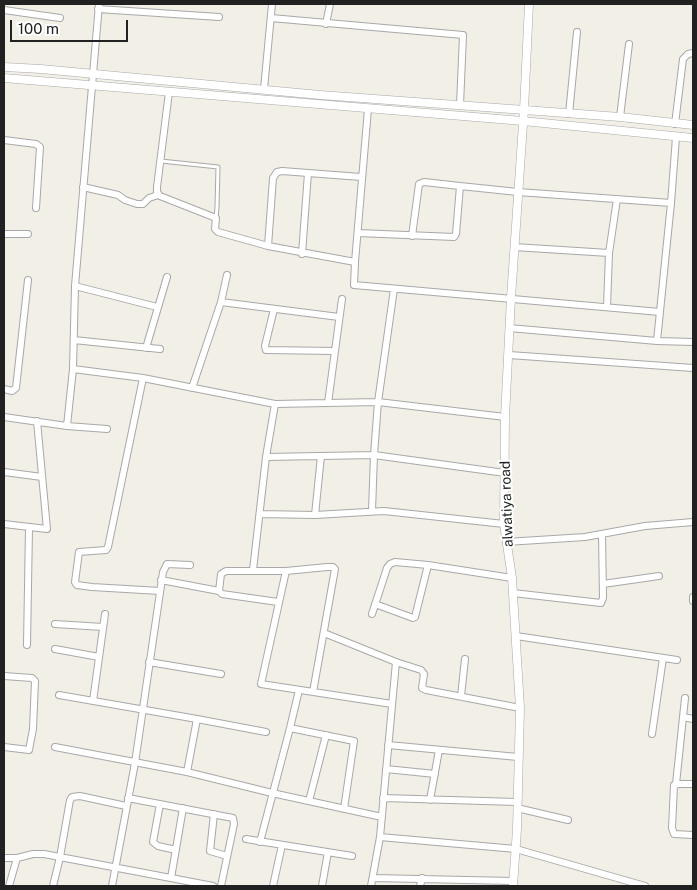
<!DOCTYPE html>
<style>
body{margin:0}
#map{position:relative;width:697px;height:890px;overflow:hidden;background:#f2efe7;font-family:"Public Sans",sans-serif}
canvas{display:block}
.frame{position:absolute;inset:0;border:5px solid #212121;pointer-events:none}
.scale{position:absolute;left:10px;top:20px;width:118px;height:22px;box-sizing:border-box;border:2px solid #212121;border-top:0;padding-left:6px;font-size:15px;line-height:18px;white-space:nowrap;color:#212121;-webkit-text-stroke:4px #fff;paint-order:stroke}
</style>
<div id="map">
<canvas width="697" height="890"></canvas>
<div class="frame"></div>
<div class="scale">100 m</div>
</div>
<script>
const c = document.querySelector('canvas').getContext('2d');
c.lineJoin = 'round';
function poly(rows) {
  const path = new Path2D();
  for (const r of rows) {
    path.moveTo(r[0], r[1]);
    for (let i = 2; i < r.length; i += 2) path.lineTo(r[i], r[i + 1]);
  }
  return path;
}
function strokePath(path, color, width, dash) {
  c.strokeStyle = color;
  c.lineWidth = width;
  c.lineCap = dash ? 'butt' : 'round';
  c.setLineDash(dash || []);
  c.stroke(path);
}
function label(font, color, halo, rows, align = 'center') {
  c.font = font + ' "Public Sans",sans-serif';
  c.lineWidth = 4;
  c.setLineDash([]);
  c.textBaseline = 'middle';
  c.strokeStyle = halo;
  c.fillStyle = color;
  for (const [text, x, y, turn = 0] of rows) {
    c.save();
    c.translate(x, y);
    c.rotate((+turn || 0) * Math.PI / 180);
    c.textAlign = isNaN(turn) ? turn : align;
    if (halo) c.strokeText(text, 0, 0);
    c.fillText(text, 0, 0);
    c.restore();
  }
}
const service = poly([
 [161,161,218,167,217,207,216,218]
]);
const minor = poly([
 [99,4,75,286,73,369,143,378,275,404,378,402,505,417],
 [98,9,219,17],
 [4,10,60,18],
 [271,18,463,35,460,105],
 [326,24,330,4],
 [264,89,272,4],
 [169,92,157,187,157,192,160,196,216,218,215,229,218,232,268,246,355,262],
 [368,109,355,262,354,285,660,312],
 [569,114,577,32],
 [620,117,629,44],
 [675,124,683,59,688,54,693,53],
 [4,140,36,144,40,147,36,208],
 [83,187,118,195,125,200,137,204,143,204,149,198,158,195],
 [358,233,454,237,456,234,460,186,518,192,671,203],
 [4,234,28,234],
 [412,236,419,184,424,182,460,186],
 [268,246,273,178,277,172,282,171,361,177],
 [514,247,609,253],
 [302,254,308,173],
 [75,286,157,307],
 [221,302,339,317],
 [607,307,609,253,617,199],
 [274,309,265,346,266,350,335,351],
 [509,328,657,341,693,342],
 [74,340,160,349],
 [657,341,671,203,676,137],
 [146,348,167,277],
 [509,355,693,368],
 [143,378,108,547,106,550,79,552,75,582,77,585,92,587,160,591],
 [192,388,221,302,227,275],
 [4,389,12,391,16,388,28,280],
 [328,403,342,299],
 [4,417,67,426,107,429],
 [67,426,73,369],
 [266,457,374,455,505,473],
 [4,472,42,477],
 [372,511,374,455,378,402,394,289],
 [260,514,315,515,384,511,504,524],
 [315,515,321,456],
 [4,524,47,529,37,421],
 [506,542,585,537,645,526,693,522],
 [253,570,266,457,275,404],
 [286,571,261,684,392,704],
 [161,580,219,591],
 [603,584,659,576],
 [513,593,601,603,603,598,602,534],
 [693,601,693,597],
 [278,602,222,594,219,591,221,574,226,571,286,571,327,567,333,567,335,569,313,692],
 [375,604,413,618,415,617,428,565],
 [372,614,387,568,390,564,395,562,428,565,512,578],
 [55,624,103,627],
 [324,633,396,662,421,670,424,674,422,688,426,690,520,708],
 [516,636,677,660],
 [27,645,29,528],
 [55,649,99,657],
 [149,662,221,674],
 [4,676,32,678,35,681,33,729,29,750,4,747],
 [59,695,197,719,187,772],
 [461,696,465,659],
 [93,701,105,614],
 [683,717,693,719],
 [197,719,266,732],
 [290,728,354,741,344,809],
 [652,734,663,658],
 [388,745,518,757],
 [55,747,187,772,272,793,382,817],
 [386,769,435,774],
 [676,784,685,698],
 [693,784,679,784,674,785,672,828,674,834,693,835],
 [128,798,233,818,234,824,221,886],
 [383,798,517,802],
 [430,800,439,750],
 [309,801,326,735],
 [160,804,153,842,158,846,176,850],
 [517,808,568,820],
 [214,814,210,851,227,856],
 [380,837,516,849,645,886],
 [246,839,352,856],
 [260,842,290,728,299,690],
 [4,858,17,858,33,854,44,854,213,886],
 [171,878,183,808],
 [373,878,513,881],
 [9,886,17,858],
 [53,886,60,857,70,800,72,797,80,796,126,806],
 [112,886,135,763,163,572,167,564,190,565],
 [273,886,282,845],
 [322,886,328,852],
 [371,886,380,837,396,662],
 [420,886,422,878]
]);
const tertiary = poly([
 [4,67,41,69,320,95,620,117,693,125],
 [4,78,523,121,693,138],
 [513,886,517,829,520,708,512,578,504,524,505,417,511,298,524,110,529,4]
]);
strokePath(service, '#a8a8a8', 5);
strokePath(minor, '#a8a8a8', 8);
strokePath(tertiary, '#a8a8a8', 9);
strokePath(service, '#fff', 3);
strokePath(minor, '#fff', 6);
strokePath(tertiary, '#fff', 8);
label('14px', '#212121', '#fff', [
 ["alwatiya road",507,504,-92]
]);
</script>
